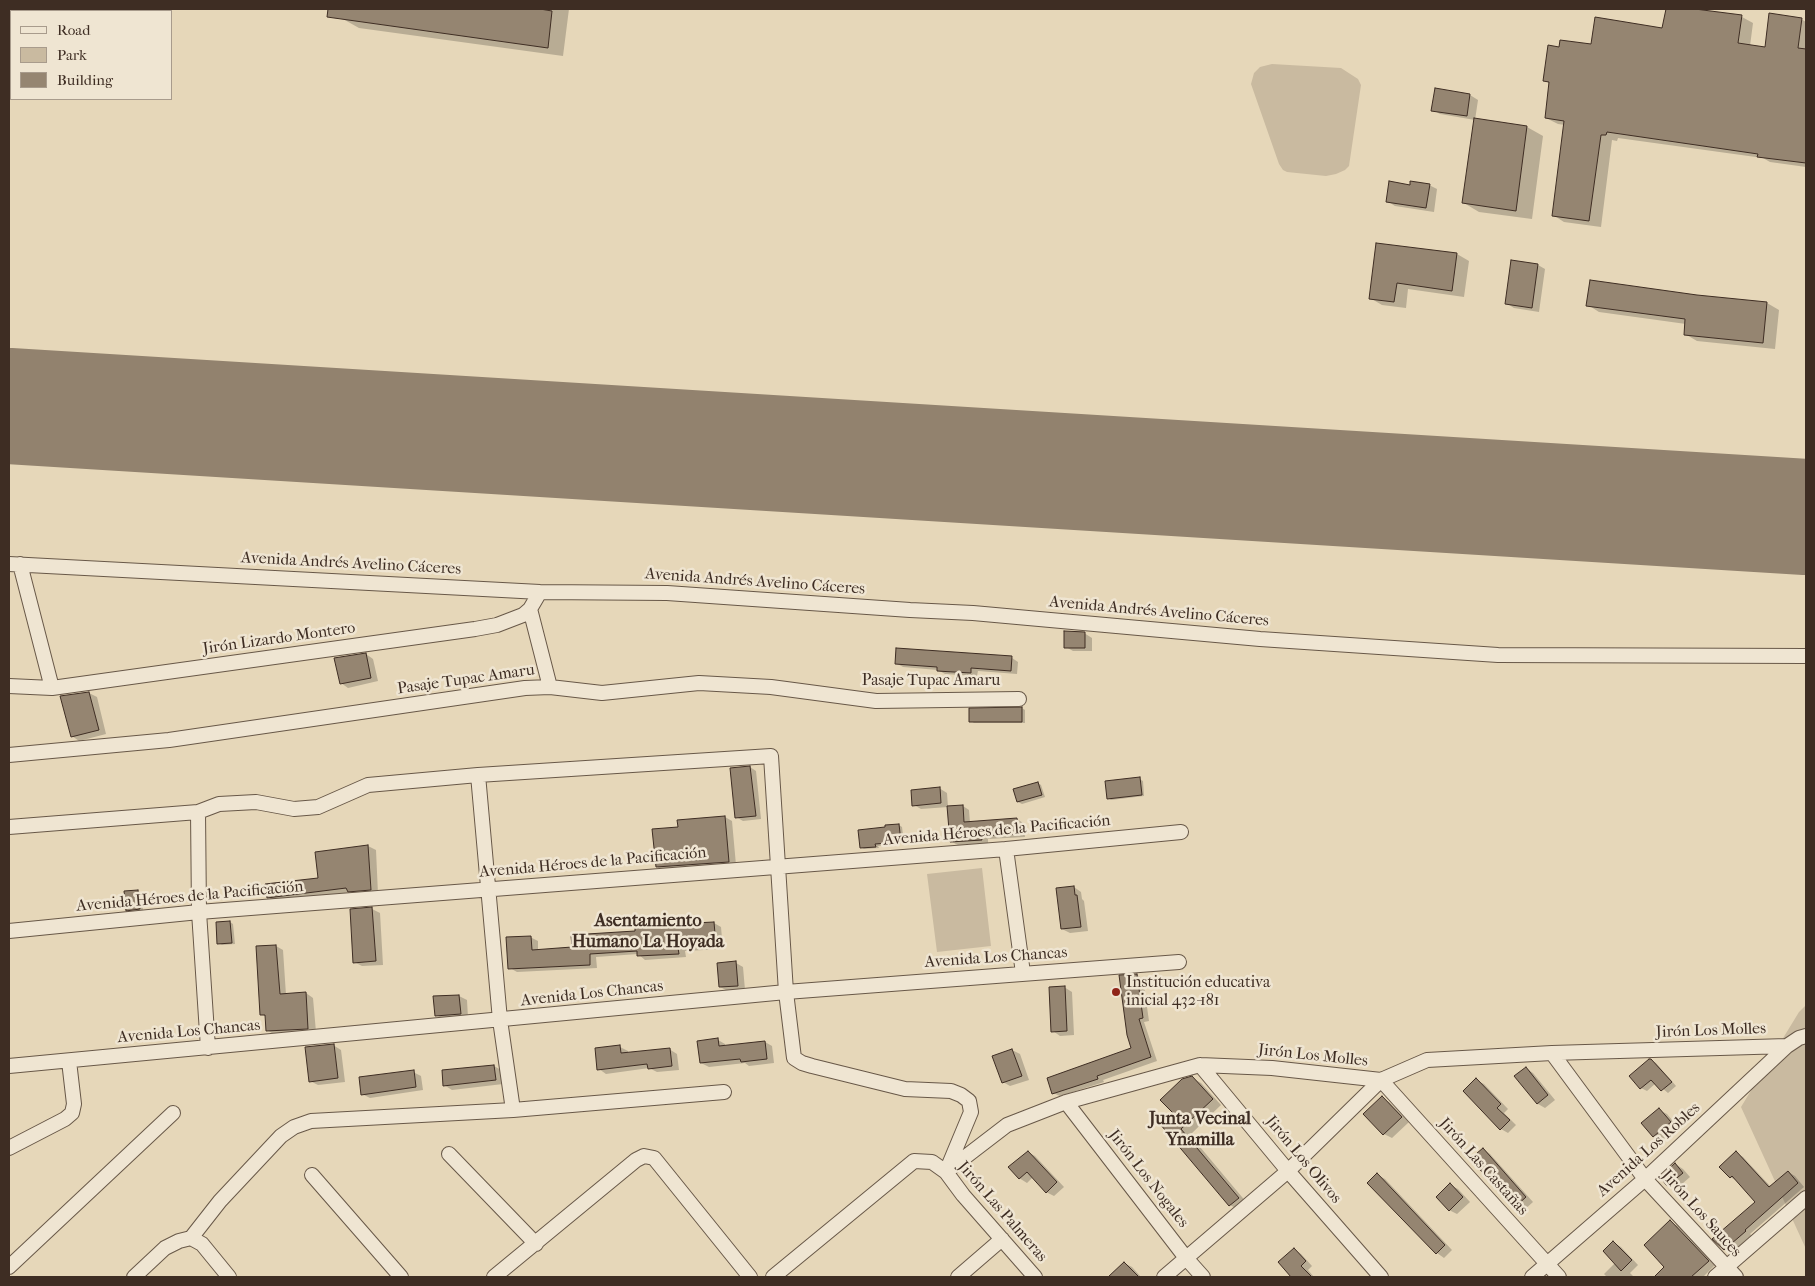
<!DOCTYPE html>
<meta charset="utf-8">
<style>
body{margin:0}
#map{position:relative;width:1815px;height:1286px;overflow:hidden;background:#e6d7b9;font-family:"IM FELL French Canon",serif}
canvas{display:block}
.frame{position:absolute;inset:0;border:10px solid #3e2d23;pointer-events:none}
.legend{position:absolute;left:10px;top:10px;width:162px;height:90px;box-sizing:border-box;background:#efe5d2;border:1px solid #a89b8c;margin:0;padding:6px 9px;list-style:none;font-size:15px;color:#3e2d23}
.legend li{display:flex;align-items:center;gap:10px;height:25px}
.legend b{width:25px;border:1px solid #a89b8c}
</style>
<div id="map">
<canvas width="1815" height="1286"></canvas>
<div class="frame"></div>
<ul class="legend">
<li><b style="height:6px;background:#efe5d2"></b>Road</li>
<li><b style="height:14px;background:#c9baa0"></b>Park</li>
<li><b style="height:14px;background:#958571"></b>Building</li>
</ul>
</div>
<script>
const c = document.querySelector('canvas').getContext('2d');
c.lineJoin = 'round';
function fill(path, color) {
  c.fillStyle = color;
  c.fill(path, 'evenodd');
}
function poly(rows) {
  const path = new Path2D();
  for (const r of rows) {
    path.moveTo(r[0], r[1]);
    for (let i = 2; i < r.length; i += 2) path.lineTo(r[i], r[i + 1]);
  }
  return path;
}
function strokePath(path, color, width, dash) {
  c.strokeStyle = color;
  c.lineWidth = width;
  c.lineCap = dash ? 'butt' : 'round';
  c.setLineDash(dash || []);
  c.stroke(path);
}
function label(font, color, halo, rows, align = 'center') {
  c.font = font + ' "IM FELL French Canon",serif';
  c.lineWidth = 5;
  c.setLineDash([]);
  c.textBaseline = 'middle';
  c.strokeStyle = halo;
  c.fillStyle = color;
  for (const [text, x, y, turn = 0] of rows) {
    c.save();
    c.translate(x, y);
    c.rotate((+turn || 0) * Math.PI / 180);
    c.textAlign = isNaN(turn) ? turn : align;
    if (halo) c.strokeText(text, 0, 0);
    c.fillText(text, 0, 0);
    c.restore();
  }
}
fill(poly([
 [1272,64,1341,68,1358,79,1361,85,1349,166,1345,170,1336,174,1326,176,1287,172,1283,170,1279,164,1251,84,1254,73,1260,67],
 [982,868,991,946,937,952,927,874],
 [1806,1005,1806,1249,1741,1107,1799,1012]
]), '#c9baa0');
fill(poly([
 [345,9,569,9,563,56,359,28,343,19],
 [1667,9,1697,9,1742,17,1753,23,1750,46,1766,49,1801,19,1806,22,1806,167,1770,162,1763,158,1618,138,1617,141,1612,140,1601,227,1564,222,1553,215,1565,125,1558,124,1546,118,1550,84,1545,80,1560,48,1592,46,1663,29],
 [1436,90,1470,95,1478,100,1475,120,1440,114,1433,110],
 [1475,120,1527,127,1543,136,1532,219,1479,212,1464,203],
 [1429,185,1437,189,1434,212,1395,206,1387,201],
 [1378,244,1457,254,1469,261,1464,297,1408,289,1406,308,1382,305,1370,298],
 [1538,265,1545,269,1539,312,1514,308,1506,303],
 [1697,296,1767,303,1779,310,1775,349,1697,341,1685,334,1686,324,1599,312,1588,305],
 [1084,633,1092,638,1092,651,1073,651,1066,647],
 [366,654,373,659,378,681,348,688,341,683],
 [1012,658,1018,662,1017,674,978,671,977,676,945,674,938,670,903,667,896,663],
 [89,693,97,697,106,734,79,741,72,736],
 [1022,708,1025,710,1025,723,974,723,971,721],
 [750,767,756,771,761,819,743,821,736,817],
 [1139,779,1143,781,1144,796,1111,800,1108,798],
 [1038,783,1041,785,1045,797,1022,804,1018,802],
 [939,788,947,793,948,807,921,809,914,805],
 [963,806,969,810,970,823,1017,819,1023,823,1025,837,988,839,988,843,958,845,952,842],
 [725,817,732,821,736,865,664,871,657,867,679,828],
 [899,825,902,827,904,843,878,846,879,848,864,849,861,847],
 [368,846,376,850,378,894,357,895,352,892,275,902,268,897,319,879],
 [1074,887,1081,892,1082,899,1084,901,1088,931,1070,933,1062,929],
 [138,891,141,893,143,910,130,912,127,910],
 [372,909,380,913,383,965,362,966,354,962],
 [230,922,233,924,235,944,222,945,218,943],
 [714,923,721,927,723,949,685,951,686,957,645,960,638,954,596,957,597,968,517,972,510,968,530,937,538,941,538,951,574,948,637,932],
 [276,946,283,950,286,995,306,993,313,998,316,1032,275,1035,267,1030,266,1017,262,1014],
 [736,963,743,967,745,990,728,991,720,987],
 [1137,975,1143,979,1149,1021,1144,1022,1157,1061,1103,1080,1104,1082,1060,1096,1053,1093,1133,1049,1120,977],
 [1064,987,1072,992,1074,1035,1060,1036,1053,1031],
 [459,996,467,1000,468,1018,443,1019,436,1015],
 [718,1040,725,1044,725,1047,765,1042,772,1046,774,1063,749,1066,745,1063,709,1067,701,1063],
 [333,1045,341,1050,345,1082,318,1085,310,1081],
 [620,1047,628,1051,628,1054,669,1049,677,1054,679,1070,657,1072,649,1068,606,1074,599,1069],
 [1012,1050,1020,1054,1029,1080,1010,1086,1003,1082],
 [1651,1060,1656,1063,1676,1086,1668,1093,1656,1083,1647,1091,1641,1088,1631,1076],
 [494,1066,501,1070,503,1084,452,1090,444,1085],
 [1526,1068,1533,1073,1555,1100,1545,1108,1538,1104,1516,1076],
 [413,1072,421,1076,423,1090,370,1098,362,1094],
 [1192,1078,1201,1083,1221,1105,1190,1135,1247,1203,1239,1210,1230,1205,1162,1124,1175,1113],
 [1476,1080,1484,1084,1508,1109,1504,1113,1516,1125,1508,1133,1501,1129],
 [1382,1098,1389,1102,1409,1122,1392,1138,1384,1134],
 [1659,1110,1667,1114,1678,1127,1662,1141,1654,1136,1643,1123],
 [1483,1149,1490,1154,1533,1202,1523,1211,1516,1206,1472,1159],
 [1028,1152,1035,1156,1064,1187,1054,1196,1046,1192,1033,1177,1027,1183,1019,1178],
 [1736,1153,1743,1157,1771,1187,1788,1172,1795,1176,1804,1187,1750,1234,1752,1236,1732,1253,1722,1248,1756,1202,1737,1181,1730,1177],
 [1675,1164,1683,1169,1690,1177,1675,1190,1668,1186,1661,1178],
 [1378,1175,1385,1179,1452,1250,1444,1258,1437,1253],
 [1450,1185,1458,1189,1470,1202,1457,1214,1449,1210],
 [1670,1222,1678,1226,1715,1265,1703,1277,1656,1277,1666,1267],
 [1613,1242,1621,1247,1638,1265,1630,1273,1634,1277,1607,1277,1604,1274,1615,1263],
 [1294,1249,1301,1254,1312,1266,1308,1270,1314,1277,1293,1277,1279,1262],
 [1124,1263,1132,1267,1141,1277,1109,1277]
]), '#0003');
strokePath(poly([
 [9,406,1806,517]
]), '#92826e', 116);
const building = poly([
 [328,9,540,9,552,11,548,48,327,17,328,9],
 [1666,9,1695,9,1742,15,1738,43,1765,47,1769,13,1802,18,1798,48,1806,49,1806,163,1757,157,1758,154,1607,132,1606,135,1601,135,1589,221,1552,216,1564,121,1545,118,1549,82,1543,81,1548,45,1559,47,1560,40,1591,44,1595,17,1662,28,1666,9],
 [1435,88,1470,94,1467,116,1431,111,1435,88],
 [1474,118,1527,126,1516,211,1462,203,1474,118],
 [1389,181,1410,185,1410,181,1430,184,1426,208,1386,202,1389,181],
 [1376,243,1457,253,1452,291,1397,283,1394,302,1369,299,1376,243],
 [1511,260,1538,264,1532,308,1505,304,1511,260],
 [1590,280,1697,295,1767,302,1763,343,1684,335,1685,319,1586,306,1590,280],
 [1064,631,1085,632,1085,648,1064,648,1064,631],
 [896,648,1012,656,1011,671,971,668,971,673,937,671,937,667,895,664,896,648],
 [366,653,371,678,340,684,334,658,366,653],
 [89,692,99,730,71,737,60,696,89,692],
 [1022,707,1022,722,969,722,969,708,1022,707],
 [750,766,756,816,735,818,730,768,750,766],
 [1140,777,1142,795,1107,799,1105,781,1140,777],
 [1038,782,1042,795,1017,802,1013,789,1038,782],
 [940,787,941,803,912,806,911,790,940,787],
 [963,805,964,822,1017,818,1018,834,981,836,982,840,950,842,947,806,963,805],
 [725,816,729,862,656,867,652,829,678,827,677,820,725,816],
 [899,824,901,842,875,844,876,847,860,848,858,830,885,827,885,825,899,824],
 [368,845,371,890,348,892,346,888,267,898,265,884,318,878,315,852,368,845],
 [1074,886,1075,895,1077,895,1081,927,1061,929,1056,888,1074,886],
 [138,890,140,909,126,911,124,891,138,890],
 [372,907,376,961,353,963,350,909,372,907],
 [230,921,232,943,217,944,216,922,230,921],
 [714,922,716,945,678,948,679,954,637,956,637,951,590,954,590,965,508,969,506,937,531,936,532,950,572,947,571,935,635,931,635,926,714,922],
 [276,945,280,994,306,992,308,1029,266,1031,265,1015,260,1015,256,946,276,945],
 [736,961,738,986,719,987,717,963,736,961],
 [1137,974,1143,1018,1139,1019,1151,1057,1097,1076,1098,1079,1052,1094,1047,1078,1131,1048,1127,1035,1119,975,1137,974],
 [1065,986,1067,1031,1051,1032,1049,987,1065,986],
 [459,995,461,1014,435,1016,433,996,459,995],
 [718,1038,719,1046,765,1041,767,1059,741,1062,740,1059,700,1063,697,1041,718,1038],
 [334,1044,338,1078,309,1082,305,1047,334,1044],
 [620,1045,621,1053,670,1048,672,1066,648,1069,647,1064,597,1070,595,1048,620,1045],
 [1012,1049,1022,1076,1002,1083,992,1056,1012,1049],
 [1649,1059,1651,1059,1672,1082,1661,1091,1651,1080,1640,1089,1629,1076,1649,1059],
 [494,1065,496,1080,443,1086,442,1070,494,1065],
 [1526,1067,1548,1095,1537,1104,1514,1076,1526,1067],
 [414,1070,416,1087,361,1095,359,1077,414,1070],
 [1192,1076,1213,1099,1181,1129,1239,1198,1229,1206,1160,1124,1173,1113,1160,1100,1182,1079,1192,1076],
 [1476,1078,1501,1104,1497,1108,1510,1120,1500,1130,1463,1091,1476,1078],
 [1382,1096,1402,1117,1383,1135,1363,1114,1382,1096],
 [1659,1108,1671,1122,1653,1137,1641,1123,1659,1108],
 [1483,1148,1526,1197,1515,1207,1470,1159,1483,1148],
 [1028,1151,1057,1182,1046,1193,1027,1172,1019,1179,1008,1167,1028,1151],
 [1736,1151,1769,1187,1788,1171,1798,1183,1745,1230,1746,1231,1724,1250,1712,1239,1755,1202,1732,1176,1730,1178,1719,1167,1736,1151],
 [1675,1163,1683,1173,1667,1186,1660,1177,1675,1163],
 [1377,1173,1445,1245,1436,1254,1367,1183,1377,1173],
 [1450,1183,1463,1197,1449,1211,1436,1197,1450,1183],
 [1670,1220,1709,1261,1691,1277,1654,1277,1664,1267,1644,1245,1670,1220],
 [1613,1241,1632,1260,1621,1271,1603,1251,1613,1241],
 [1294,1248,1306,1261,1301,1266,1312,1277,1291,1277,1278,1262,1294,1248],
 [1124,1262,1139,1277,1108,1277,1124,1262]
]);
fill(building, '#958571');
strokePath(building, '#3e2d23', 1);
const street = poly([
 [9,564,540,592,667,593,910,610,973,613,1260,639,1498,655,1806,656],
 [20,564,52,688],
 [530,609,550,687],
 [9,686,52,688,475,629,497,625,523,615,530,609,540,592],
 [9,755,169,740,525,688,550,687,602,693,699,683,771,687,876,701,1019,699],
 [478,775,500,1020,513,1110],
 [198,812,219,804,256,802,294,809,318,807,368,785,478,775,771,756,786,992,794,1058,802,1063,812,1066,905,1089,951,1091,961,1095,969,1101,971,1112,946,1172],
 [9,827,198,812,199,912,208,1048],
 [1006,849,1023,973],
 [9,931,199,912,1006,849,1181,832],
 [1552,1053,1645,1179,1736,1277],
 [1200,1065,1288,1171,1381,1277],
 [9,1066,786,992,1179,962],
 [1066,1102,1186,1258,1203,1277],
 [9,1148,65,1119,72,1113,74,1104,69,1061],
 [449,1154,536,1244],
 [947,1171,1007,1125,1066,1102,1200,1065,1272,1068,1381,1080,1427,1060,1552,1053,1787,1046],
 [312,1175,401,1277],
 [191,1238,202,1244,229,1277],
 [9,1267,173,1113],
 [134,1277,165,1248,179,1241,191,1238,220,1201,281,1136,294,1127,311,1121,513,1110,724,1092],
 [494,1277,636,1160,644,1156,654,1158,750,1277],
 [773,1277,914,1161,932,1162,946,1172,963,1195,1035,1277],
 [958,1277,1002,1239],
 [1164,1277,1288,1171,1381,1080,1559,1277],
 [1532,1277,1645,1179,1787,1046,1799,1038,1806,1036],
 [1715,1277,1806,1198]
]);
strokePath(street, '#685848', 16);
strokePath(street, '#efe5d2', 14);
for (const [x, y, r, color] of [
 [1116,992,5,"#8f2418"]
]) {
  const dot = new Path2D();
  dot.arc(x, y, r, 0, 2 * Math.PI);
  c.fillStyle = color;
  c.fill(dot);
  strokePath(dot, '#efe5d2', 2);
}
label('16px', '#3e2d23', '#efe5d2', [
 ["Avenida Andrés Avelino Cáceres",351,564,3],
 ["Avenida Andrés Avelino Cáceres",755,582,4],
 ["Avenida Andrés Avelino Cáceres",1159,612,5],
 ["Jirón Lizardo Montero",279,639,-8],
 ["Pasaje Tupac Amaru",466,680,-8],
 ["Pasaje Tupac Amaru",931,681],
 ["Avenida Héroes de la Pacificación",997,831,-5],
 ["Avenida Héroes de la Pacificación",593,863,-5],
 ["Avenida Héroes de la Pacificación",190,897,-5],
 ["Avenida Los Chancas",996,958,-4],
 ["Avenida Los Chancas",592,994,-6],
 ["Jirón Los Molles",1711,1031,-2],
 ["Avenida Los Chancas",189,1032,-5],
 ["Jirón Los Molles",1313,1056,6],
 ["Avenida Los Robles",1649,1150,-42],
 ["Jirón Los Olivos",1303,1160,50],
 ["Jirón Las Castañas",1483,1167,48],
 ["Jirón Los Nogales",1148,1179,52],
 ["Jirón Las Palmeras",1002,1212,49],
 ["Jirón Los Sauces",1701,1214,48]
]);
label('16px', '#3e2d23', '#efe5d2', [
 ["Institución educativa",1126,983],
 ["inicial 432-181",1126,1001]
], 'left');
label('bold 18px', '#3e2d23', '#efe5d2', [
 ["Asentamiento",648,922],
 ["Humano La Hoyada",648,943],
 ["Junta Vecinal",1200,1120],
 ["Ynamilla",1200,1141]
]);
</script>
